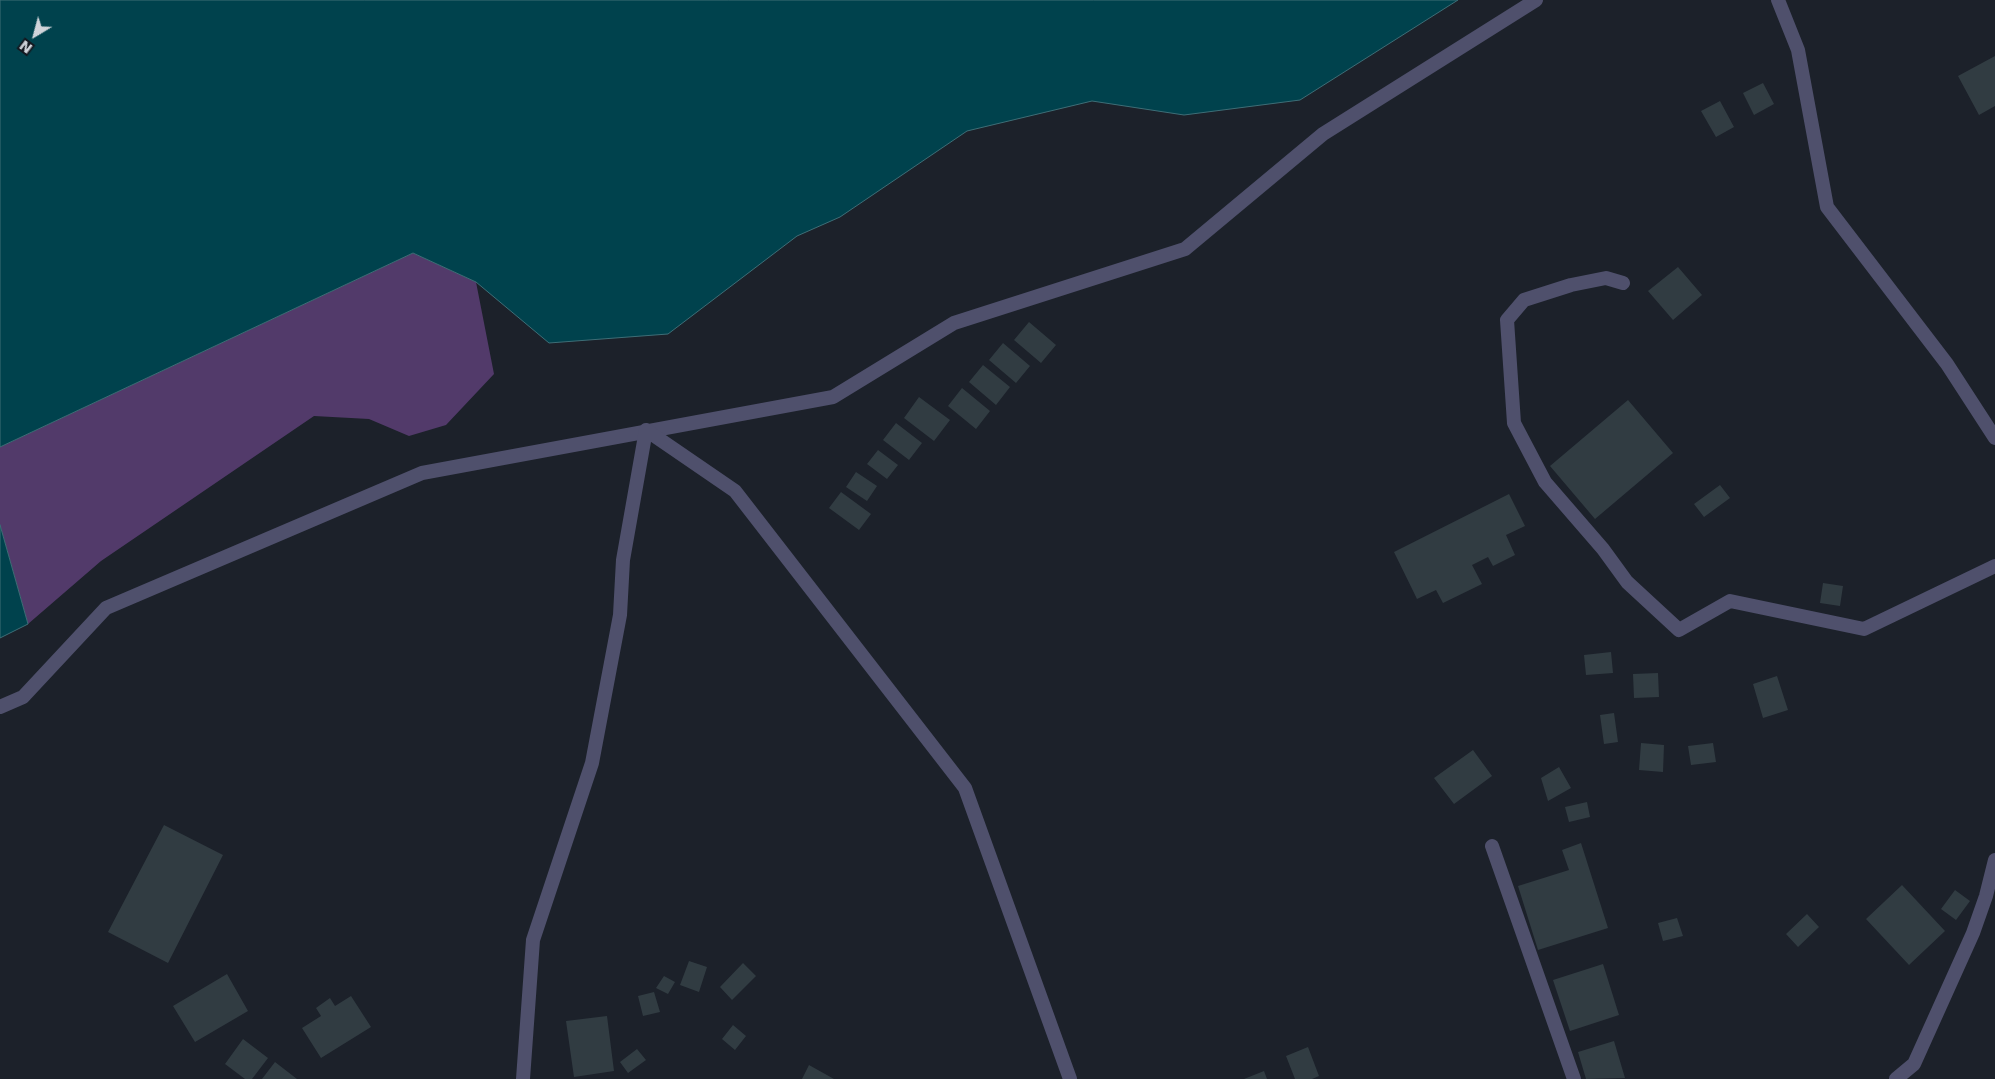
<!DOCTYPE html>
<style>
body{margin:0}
#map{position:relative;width:1995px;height:1079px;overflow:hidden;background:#1c212a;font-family:"DejaVu Sans",sans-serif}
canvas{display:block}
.north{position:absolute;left:10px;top:10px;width:50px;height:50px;-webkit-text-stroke:4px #131820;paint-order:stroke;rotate:217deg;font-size:14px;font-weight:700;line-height:20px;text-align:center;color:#d0d4da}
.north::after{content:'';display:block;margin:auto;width:18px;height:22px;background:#d0d4da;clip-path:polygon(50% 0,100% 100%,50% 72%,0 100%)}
</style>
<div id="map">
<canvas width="1995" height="1079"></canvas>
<div class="north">N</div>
</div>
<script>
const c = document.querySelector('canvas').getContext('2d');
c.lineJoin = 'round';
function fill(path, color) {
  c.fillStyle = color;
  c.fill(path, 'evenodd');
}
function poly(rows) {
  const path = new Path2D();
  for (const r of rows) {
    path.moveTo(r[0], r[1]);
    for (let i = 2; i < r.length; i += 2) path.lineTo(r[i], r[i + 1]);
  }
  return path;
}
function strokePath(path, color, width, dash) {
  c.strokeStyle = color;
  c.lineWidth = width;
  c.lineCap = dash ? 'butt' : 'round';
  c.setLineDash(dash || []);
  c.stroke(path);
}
fill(poly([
 [413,253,476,282,494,374,446,425,409,436,369,419,314,416,101,561,28,624,0,525,0,447]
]), '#523a6a');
const water = poly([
 [0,0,1458,0,1300,100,1184,115,1092,101,967,131,840,217,797,236,668,334,549,343,476,282,413,253,0,447,0,0],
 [0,525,28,624,0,638,0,525]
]);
fill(water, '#00424d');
strokePath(water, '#3e6e77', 1);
fill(poly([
 [1995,56,1995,106,1979,115,1958,76],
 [1763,83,1774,104,1754,115,1743,93],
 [1720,101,1734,127,1716,137,1701,111],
 [1678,267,1702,295,1673,320,1648,291],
 [1029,322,1056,345,1041,363,1014,340],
 [1003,343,1030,366,1016,383,989,360],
 [983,365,1010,387,996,405,969,382],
 [962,388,990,411,976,429,948,406],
 [919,397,950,420,934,441,904,418],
 [1628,400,1673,453,1595,519,1550,466],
 [896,423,922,443,909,460,883,440],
 [878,450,898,465,887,479,867,464],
 [856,472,877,486,867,501,846,487],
 [1720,485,1730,498,1704,517,1694,504],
 [841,492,871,514,859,530,829,508],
 [1509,494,1525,526,1506,535,1515,555,1493,566,1488,557,1472,565,1482,584,1443,603,1436,590,1417,599,1394,552],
 [1823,583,1843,586,1840,606,1820,603],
 [1611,652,1613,673,1586,675,1584,655],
 [1658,673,1659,697,1634,698,1633,674],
 [1777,676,1788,710,1763,718,1753,684],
 [1614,713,1618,742,1604,744,1600,715],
 [1641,743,1664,745,1663,772,1639,770],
 [1713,743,1716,762,1691,765,1688,746],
 [1473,750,1492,776,1454,804,1434,778],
 [1559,767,1571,788,1548,801,1541,778],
 [1587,802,1590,817,1569,822,1565,807],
 [164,825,223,855,168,963,108,932],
 [1581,843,1608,928,1538,950,1518,886,1569,870,1562,850],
 [1902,885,1945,931,1909,965,1866,919],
 [1955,890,1970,901,1956,920,1941,909],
 [1807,914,1819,927,1798,947,1786,934],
 [1677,918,1683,936,1663,941,1658,923],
 [689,961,707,967,699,992,680,985],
 [743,963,756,976,732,1000,720,987],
 [1603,964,1619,1015,1570,1031,1553,980],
 [227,974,248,1011,195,1042,173,1006],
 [664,976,675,982,668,994,656,988],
 [654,992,660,1012,643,1016,638,996],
 [351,996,371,1027,321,1058,302,1028,321,1016,316,1008,330,998,335,1006],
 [607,1016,614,1071,574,1077,566,1021],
 [733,1025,746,1036,735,1050,722,1039],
 [243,1039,268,1058,252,1079,245,1079,225,1064],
 [1614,1041,1625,1078,1586,1079,1578,1052],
 [1308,1047,1319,1076,1312,1079,1295,1079,1286,1056],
 [637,1049,646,1060,628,1073,620,1062],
 [275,1062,297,1079,262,1079],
 [809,1065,834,1079,802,1079],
 [1264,1071,1267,1079,1244,1079]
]), '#313c42');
strokePath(poly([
 [0,707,23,697,106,608,422,473,833,397,954,323,1185,249,1323,134,1536,0]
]), '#4f506c', 14);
strokePath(poly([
 [1778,0,1798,50,1827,207,1947,364,1995,438],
 [1623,283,1606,278,1571,285,1524,300,1507,320,1514,423,1545,482,1603,549,1627,582,1679,630,1730,601,1864,629,1995,566],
 [1492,846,1574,1079],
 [523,1079,533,940,592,763,620,615,623,560,646,430,735,491,965,788,1070,1079],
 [1896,1079,1914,1064,1973,933,1986,896,1995,860]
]), '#4f506c', 14);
</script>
